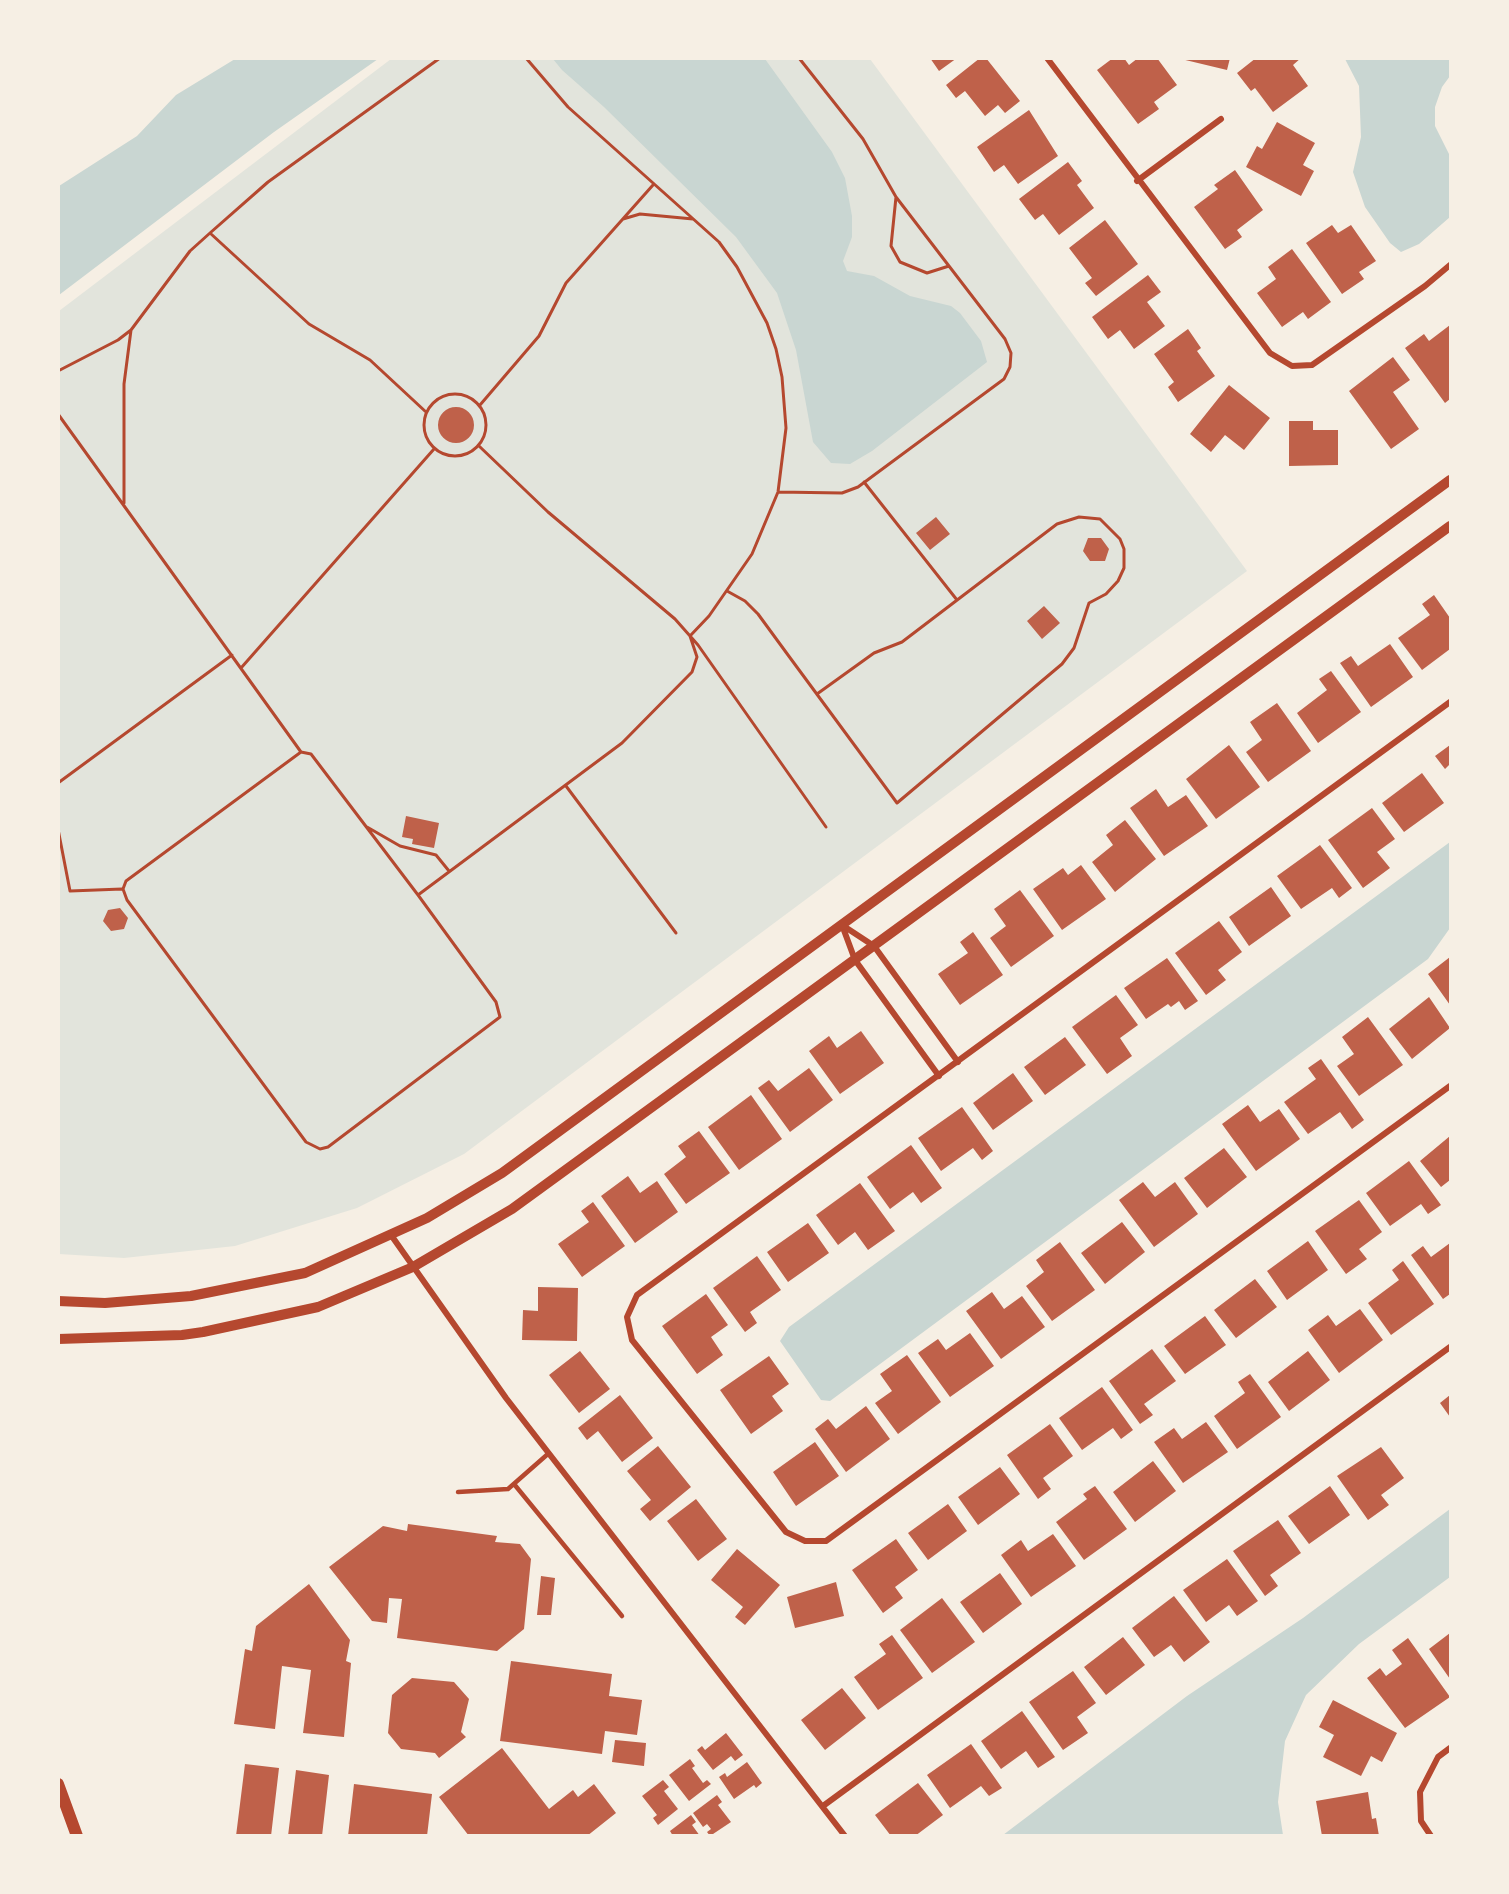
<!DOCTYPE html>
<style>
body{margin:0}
#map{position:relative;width:1509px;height:1894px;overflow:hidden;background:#f6efe4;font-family:"Space Grotesk",sans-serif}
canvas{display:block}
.frame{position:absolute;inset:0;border:60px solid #f6efe4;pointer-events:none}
</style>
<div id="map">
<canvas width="1509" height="1894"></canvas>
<div class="frame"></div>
</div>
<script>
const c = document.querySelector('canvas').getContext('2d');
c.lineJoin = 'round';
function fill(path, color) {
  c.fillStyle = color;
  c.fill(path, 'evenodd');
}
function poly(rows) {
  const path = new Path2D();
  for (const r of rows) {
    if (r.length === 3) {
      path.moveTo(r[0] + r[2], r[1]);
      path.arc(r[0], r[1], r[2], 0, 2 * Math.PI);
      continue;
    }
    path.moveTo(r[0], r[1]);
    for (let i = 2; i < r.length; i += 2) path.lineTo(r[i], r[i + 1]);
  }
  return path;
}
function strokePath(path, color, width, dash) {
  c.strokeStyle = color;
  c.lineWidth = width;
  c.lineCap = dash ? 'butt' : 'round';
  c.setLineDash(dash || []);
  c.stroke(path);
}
fill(poly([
 [391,59,870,59,1247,571,464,1154,357,1208,235,1246,124,1258,59,1254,59,311]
]), '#e2e4dc');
fill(poly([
 [235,59,378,59,274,132,59,295,59,186,137,136,176,95],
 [553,59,765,59,832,152,845,178,852,216,852,237,843,261,847,271,874,276,910,296,951,306,960,313,981,341,987,362,872,451,850,464,831,463,813,442,796,350,777,293,736,237,604,107,562,70],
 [1345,59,1450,59,1450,76,1442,87,1435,107,1435,126,1450,156,1450,217,1419,244,1401,252,1390,243,1365,207,1353,172,1361,137,1359,86],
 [1450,842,1450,928,1428,959,830,1401,821,1400,780,1341,789,1327],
 [1450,1509,1450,1577,1359,1644,1306,1695,1285,1741,1278,1802,1283,1835,1003,1835,1187,1696,1303,1618]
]), '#c9d6d2');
fill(poly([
 [930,58,957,58,939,71],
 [980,58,986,58,1020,101,1005,113,998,105,985,116,965,91,956,98,946,85],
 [1113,58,1124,58,1129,65,1138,58,1157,58,1177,85,1154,102,1159,109,1138,124,1097,70],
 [1177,58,1230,58,1227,70],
 [1256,58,1301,58,1293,65,1308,86,1273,112,1255,88,1251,91,1237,73],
 [1029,110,1058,156,1018,184,1004,165,994,172,977,147],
 [1277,122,1315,143,1303,165,1314,171,1301,196,1246,167,1257,146,1262,149],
 [1068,162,1082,181,1077,185,1094,208,1059,235,1043,214,1035,220,1019,199],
 [1235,170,1263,210,1237,230,1242,237,1225,249,1194,207,1218,189,1214,185],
 [1105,220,1138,264,1096,296,1085,283,1092,278,1069,248],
 [1332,225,1338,233,1351,225,1376,261,1359,272,1364,279,1342,294,1306,243],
 [1292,249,1331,302,1308,319,1303,312,1282,327,1257,293,1276,279,1268,267],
 [1148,275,1161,292,1147,302,1165,326,1134,349,1120,330,1108,339,1092,317],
 [1450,325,1450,399,1445,403,1405,348,1424,334,1429,341],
 [1188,329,1201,348,1197,351,1215,376,1178,402,1168,387,1174,382,1154,354],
 [1393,357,1410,380,1393,392,1419,429,1391,449,1349,391],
 [1229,385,1270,418,1244,450,1225,435,1211,452,1190,434],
 [456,425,18],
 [1289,421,1313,421,1313,430,1338,430,1338,465,1289,466],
 [936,517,950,534,930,550,916,533],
 [1088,538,1101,538,1109,549,1105,561,1090,561,1083,551],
 [1434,595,1450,618,1450,649,1422,670,1398,638,1430,615,1422,604],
 [1044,606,1060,623,1042,639,1027,621],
 [1390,644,1413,677,1371,707,1340,663,1351,656,1358,666],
 [1331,671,1361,712,1318,743,1297,713,1327,690,1319,679],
 [1277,703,1311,751,1268,782,1246,752,1262,740,1250,722],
 [1229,745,1260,787,1216,819,1186,779],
 [1450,745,1450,764,1445,769,1435,756],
 [1422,773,1444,803,1404,832,1382,803],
 [1156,789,1168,807,1186,795,1208,826,1164,856,1130,808],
 [1372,808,1395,839,1377,852,1390,868,1363,888,1328,840],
 [406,816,439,823,434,848,412,844,413,839,402,837],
 [1125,820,1156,859,1115,892,1092,862,1113,845,1106,835],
 [1320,845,1352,888,1339,898,1332,888,1301,909,1277,876],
 [1081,865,1106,899,1062,930,1033,889,1063,868,1068,875],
 [1271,887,1291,916,1249,946,1229,917],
 [1020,890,1054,936,1011,967,990,938,1006,926,994,909],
 [120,908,128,918,124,929,111,931,103,921,108,910],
 [1219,921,1242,952,1218,970,1226,980,1206,995,1175,953],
 [973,932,1003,975,960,1005,938,974,968,953,960,942],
 [1450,957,1450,1005,1428,974],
 [1167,958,1198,1001,1185,1010,1179,1001,1171,1007,1168,1004,1146,1019,1124,988],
 [1116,995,1138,1025,1120,1038,1132,1056,1107,1074,1072,1027],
 [1429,997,1450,1028,1412,1059,1389,1029],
 [1368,1017,1403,1065,1359,1096,1337,1066,1354,1054,1342,1037],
 [861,1031,884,1063,840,1094,809,1051,829,1036,837,1048],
 [1065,1037,1086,1065,1045,1095,1024,1067],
 [1321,1059,1364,1120,1352,1129,1340,1112,1308,1134,1284,1102,1316,1079,1308,1068],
 [809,1068,833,1100,790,1132,758,1088,769,1080,778,1091],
 [1013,1073,1033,1101,993,1130,973,1103],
 [751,1095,782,1139,739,1170,708,1127],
 [1248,1105,1260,1122,1279,1109,1300,1139,1256,1171,1222,1124],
 [962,1107,993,1151,982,1160,973,1148,941,1171,918,1138],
 [699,1131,730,1173,686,1204,664,1174,686,1157,678,1146],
 [1450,1136,1450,1180,1441,1187,1420,1161],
 [911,1145,942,1188,921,1203,913,1192,890,1209,867,1177],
 [1224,1148,1247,1177,1207,1208,1184,1178],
 [1409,1161,1441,1205,1428,1214,1421,1204,1390,1226,1366,1193],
 [628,1176,640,1193,657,1181,678,1212,635,1243,601,1196],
 [1143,1182,1155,1197,1175,1182,1198,1214,1154,1247,1119,1200],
 [860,1183,895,1231,868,1250,855,1232,838,1245,816,1215],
 [1359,1200,1382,1232,1359,1249,1367,1259,1346,1274,1315,1231],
 [593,1202,625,1246,582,1277,558,1244,589,1222,581,1211],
 [1122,1222,1145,1252,1105,1284,1081,1253],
 [808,1223,829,1253,788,1282,767,1252],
 [1308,1241,1328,1270,1287,1300,1267,1271],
 [1060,1242,1095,1290,1052,1321,1026,1286,1044,1272,1036,1260],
 [1450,1243,1450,1294,1443,1299,1411,1255,1423,1246,1431,1257],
 [757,1256,781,1290,750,1312,757,1323,745,1332,713,1288],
 [1403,1261,1434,1304,1391,1335,1368,1303,1399,1280,1392,1270],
 [1255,1279,1277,1307,1236,1338,1214,1310],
 [538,1287,578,1288,577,1341,522,1340,523,1310,538,1311],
 [992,1292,1004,1309,1022,1296,1045,1327,1001,1359,966,1311],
 [706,1294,728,1325,711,1337,723,1355,697,1374,662,1326],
 [1360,1309,1383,1340,1339,1373,1308,1330,1328,1315,1336,1326],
 [1205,1316,1226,1345,1185,1374,1164,1346],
 [970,1333,994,1366,950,1397,918,1353,938,1339,946,1350],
 [1152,1349,1176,1381,1144,1404,1153,1415,1140,1424,1109,1381],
 [580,1351,610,1389,579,1413,549,1375],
 [1308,1351,1330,1380,1289,1411,1268,1382],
 [907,1355,941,1402,898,1434,875,1403,892,1391,880,1374],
 [769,1356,789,1384,772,1396,783,1411,751,1434,720,1390],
 [1250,1374,1281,1417,1237,1449,1214,1416,1245,1393,1238,1382],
 [1102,1387,1133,1430,1121,1439,1113,1428,1082,1450,1059,1418],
 [620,1395,653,1438,622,1462,598,1431,587,1440,578,1428],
 [1450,1395,1450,1417,1440,1403],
 [866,1406,890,1439,846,1472,815,1429,828,1419,836,1429],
 [1206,1422,1228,1452,1183,1483,1154,1442,1174,1428,1182,1439],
 [1050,1424,1073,1456,1043,1478,1051,1489,1038,1499,1007,1455],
 [815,1442,839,1476,796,1506,773,1472],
 [658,1446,691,1487,650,1521,640,1509,651,1500,627,1471],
 [1381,1447,1404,1478,1381,1495,1389,1505,1368,1520,1337,1476],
 [1153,1461,1176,1491,1135,1522,1113,1492],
 [1000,1467,1020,1494,978,1525,958,1497],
 [1095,1486,1127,1529,1084,1560,1056,1522,1087,1499,1083,1494],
 [1330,1486,1350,1515,1309,1544,1288,1516],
 [696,1499,727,1539,698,1561,667,1521],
 [948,1504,967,1531,928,1560,908,1533],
 [1278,1520,1301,1553,1270,1575,1278,1586,1265,1596,1233,1551],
 [408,1524,497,1536,495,1542,520,1544,531,1559,524,1629,497,1651,397,1638,402,1599,389,1598,387,1623,372,1621,329,1567,383,1526,407,1531],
 [1053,1534,1076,1566,1031,1597,1001,1555,1021,1540,1028,1551],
 [896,1539,918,1570,895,1587,903,1598,883,1613,852,1570],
 [737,1549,780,1585,745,1625,735,1617,743,1607,711,1580],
 [1227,1559,1258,1601,1237,1616,1229,1605,1206,1622,1183,1590],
 [1000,1573,1022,1604,983,1633,960,1602],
 [541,1576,555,1578,551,1615,537,1615],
 [836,1582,844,1616,795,1628,787,1597],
 [309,1584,350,1640,346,1661,351,1663,344,1737,303,1733,311,1670,282,1666,275,1729,234,1724,245,1649,252,1651,256,1626],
 [1174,1596,1210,1642,1184,1662,1171,1645,1154,1657,1132,1628],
 [942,1598,975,1642,932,1673,900,1630],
 [1450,1633,1450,1679,1429,1649],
 [892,1635,923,1678,878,1710,854,1677,886,1654,879,1644],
 [1123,1637,1145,1665,1106,1695,1084,1667],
 [1408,1638,1450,1697,1405,1728,1367,1678,1380,1668,1386,1676,1402,1664,1392,1650],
 [511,1661,612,1674,609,1696,642,1700,637,1735,605,1731,602,1754,500,1741],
 [1073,1671,1096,1703,1077,1717,1088,1733,1063,1750,1029,1702],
 [412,1678,454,1682,469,1699,461,1732,466,1737,439,1758,435,1753,401,1749,388,1733,392,1695],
 [842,1688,866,1718,825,1750,801,1720],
 [1333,1700,1397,1733,1382,1762,1371,1756,1361,1776,1323,1757,1334,1735,1319,1727],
 [1022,1711,1055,1757,1038,1768,1026,1751,1001,1769,981,1741],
 [726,1733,743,1755,735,1761,731,1756,713,1770,697,1750,702,1746,705,1750],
 [615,1740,646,1743,644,1766,612,1762],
 [971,1744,1002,1788,989,1796,981,1786,950,1808,927,1775],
 [502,1748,549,1809,573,1790,578,1797,594,1784,616,1813,587,1836,469,1836,439,1797],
 [690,1759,695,1766,692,1768,703,1783,707,1780,711,1784,689,1801,669,1775],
 [747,1762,762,1783,756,1788,754,1785,734,1799,719,1777,725,1773,727,1777],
 [245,1764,279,1768,271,1836,236,1836],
 [296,1770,329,1775,322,1836,288,1836],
 [663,1780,669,1787,664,1791,678,1809,658,1825,653,1818,657,1815,642,1796],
 [918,1783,943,1815,915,1836,891,1836,875,1815],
 [354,1784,432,1794,427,1836,348,1836],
 [1368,1792,1372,1819,1376,1818,1379,1836,1322,1836,1316,1801],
 [717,1795,722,1802,718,1805,731,1822,710,1836,707,1832,711,1829,707,1824,703,1827,693,1813],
 [691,1815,696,1822,692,1825,700,1836,673,1836,670,1831]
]), '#bf614a');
strokePath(poly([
 [896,197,891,246,900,262,927,273,949,266],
 [623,219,640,214,693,219],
 [210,233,309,324,370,360,426,412],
 [58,371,118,340,131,330,190,251,210,233,268,182,440,58],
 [455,425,31],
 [480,405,539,336,566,283,653,185],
 [58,414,301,752],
 [479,446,548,512,675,619,698,645,826,827],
 [864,482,957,600],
 [778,492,842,493,858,487,1004,379,1010,367,1011,353,1005,339,896,197,863,139,799,58],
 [124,503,124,384,131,330],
 [727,591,745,601,758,614,788,655,889,792,897,803,1062,664,1074,648,1089,603,1106,594,1118,581,1124,568,1124,549,1120,539,1100,519,1079,517,1057,524,902,642,874,653,817,694],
 [241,668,434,449],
 [301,752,311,754,418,895,496,1002,500,1017,328,1147,320,1149,306,1142,127,900,123,889,126,881,301,752],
 [58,783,232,655],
 [566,786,676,933],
 [367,827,400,846,436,855,449,871],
 [58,829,70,891,122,889],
 [418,895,622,743,692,672,697,657,690,636,709,616,752,554,778,492,786,428,782,377,776,349,767,323,737,267,719,242,568,107,526,58]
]), '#b5482f', 3);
strokePath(poly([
 [514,1484,622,1616],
 [458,1492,508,1489,549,1453]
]), '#b5482f', 4.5);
strokePath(poly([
 [1047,58,1270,353,1292,366,1312,365,1425,286,1450,265],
 [1137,181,1221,119],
 [1450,702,637,1295,627,1317,632,1340,786,1532,805,1541,826,1541,1450,1086],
 [842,925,874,946,958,1062],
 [842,925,855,960,939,1076],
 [391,1235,506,1398,845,1836],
 [823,1806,1450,1347],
 [1431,1836,1421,1821,1420,1792,1438,1757,1450,1748]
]), '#b5482f', 6);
strokePath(poly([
 [58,1301,105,1303,191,1296,305,1273,427,1218,502,1173,1450,480],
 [58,1339,182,1335,203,1332,318,1307,413,1267,512,1209,1450,526]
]), '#b5482f', 10);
strokePath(poly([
 [58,1784,77,1836]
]), '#b5482f', 12);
</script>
